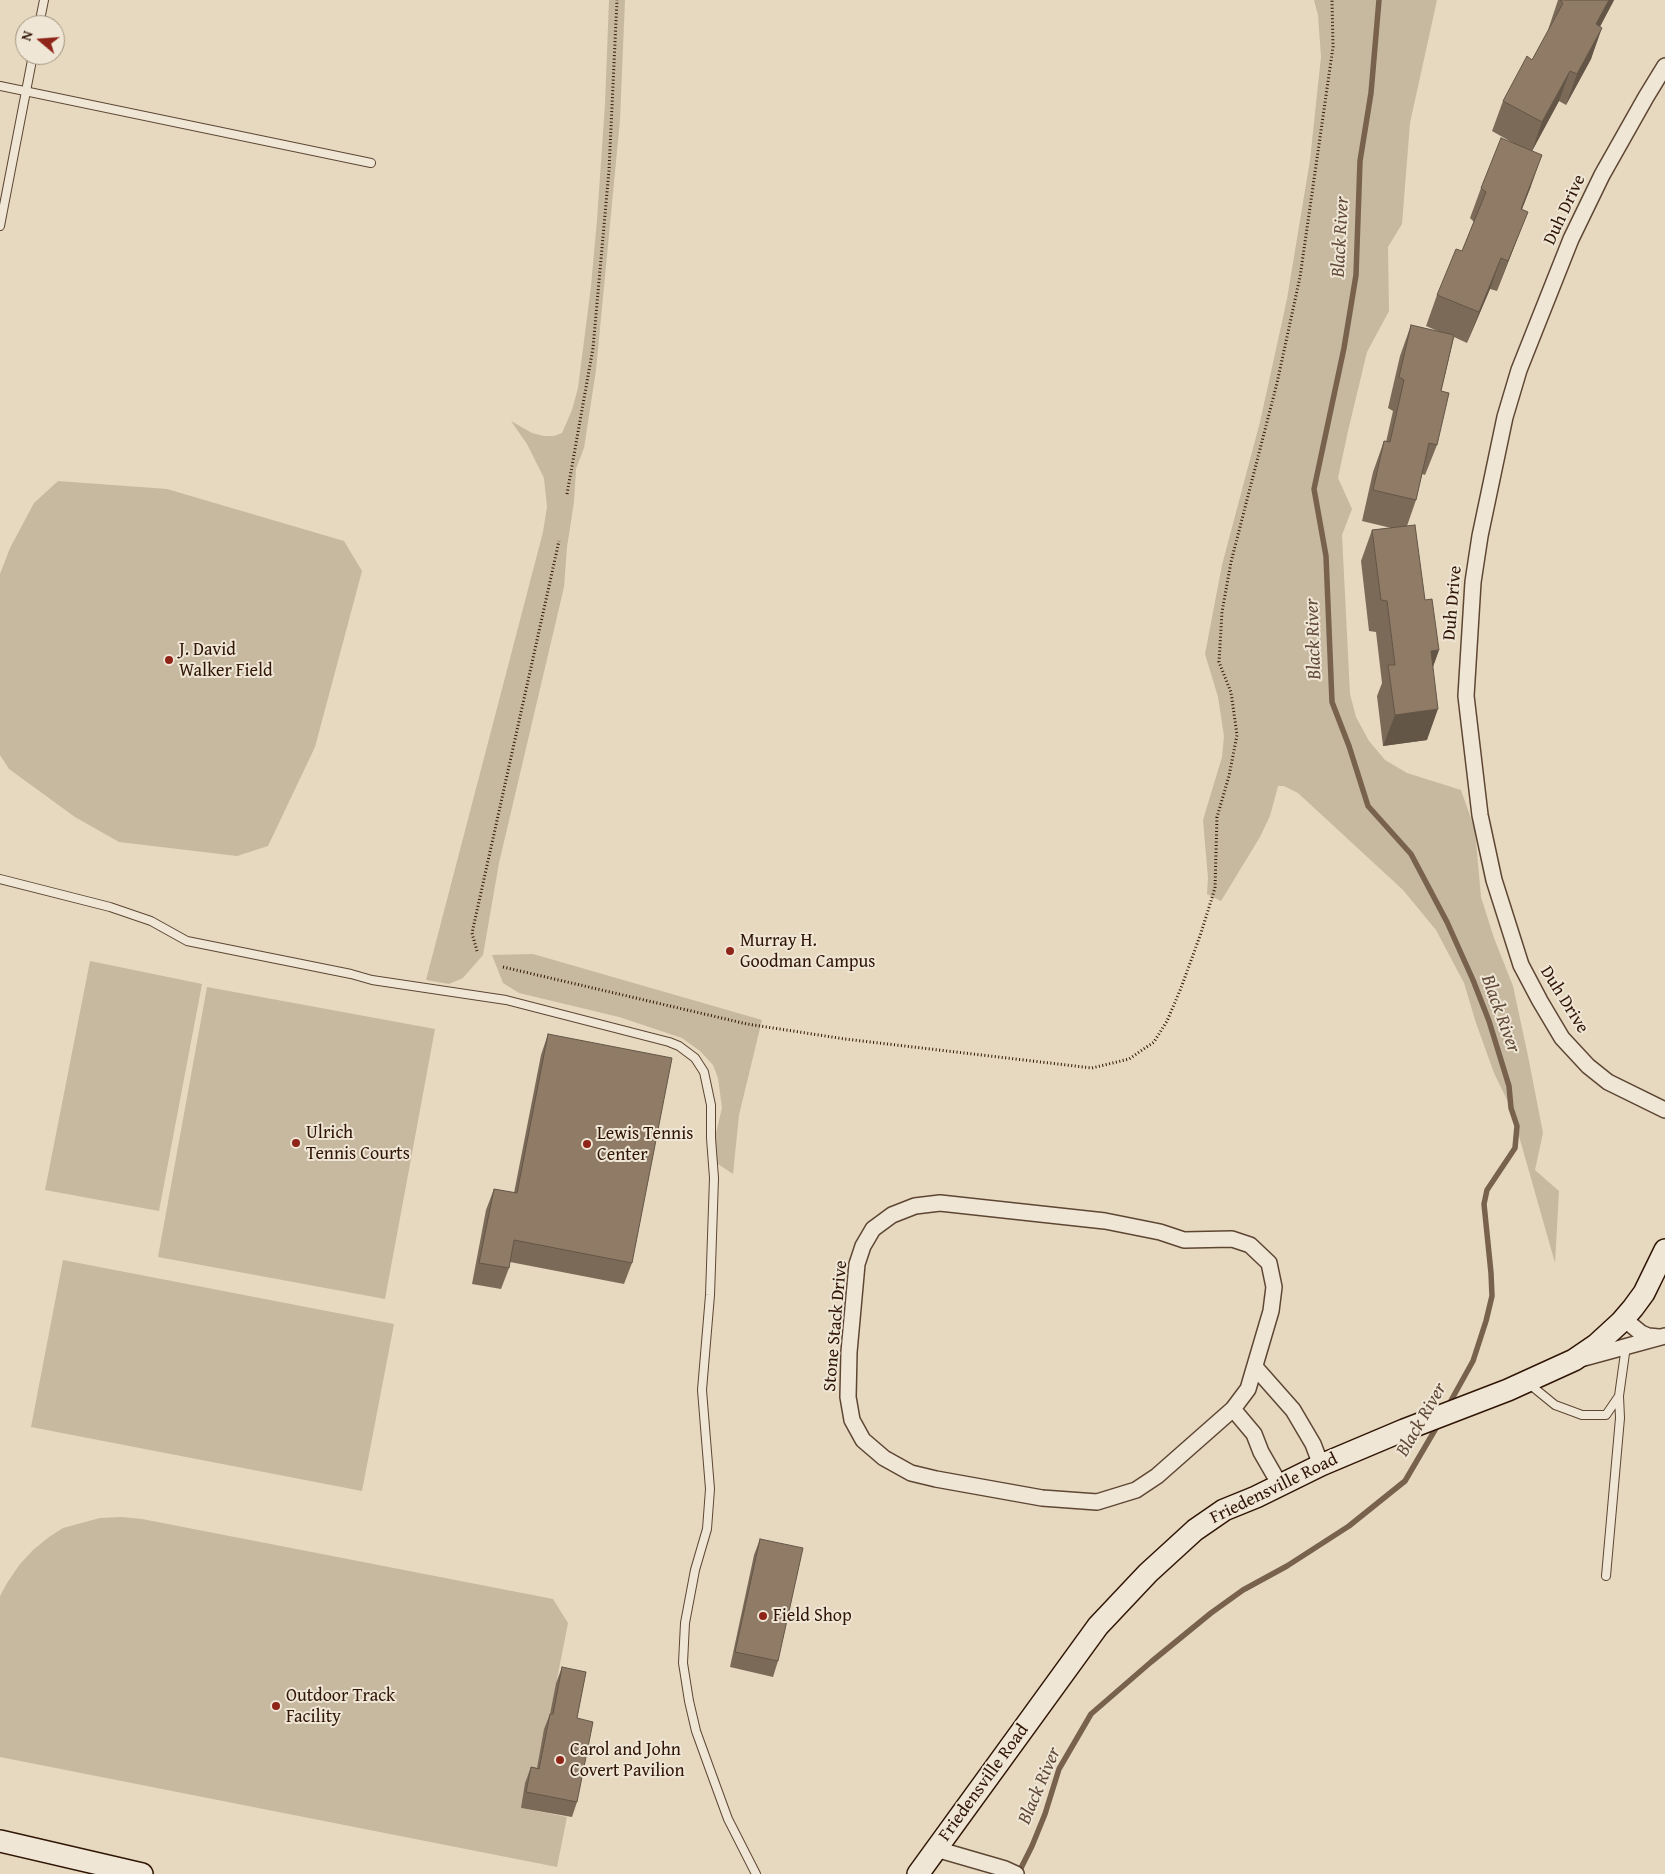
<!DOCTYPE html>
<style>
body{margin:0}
#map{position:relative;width:1665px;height:1874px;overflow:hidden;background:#e6d9c0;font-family:"Gentium Book Plus",serif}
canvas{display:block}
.north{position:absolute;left:15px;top:15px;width:50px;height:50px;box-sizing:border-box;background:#efe6d6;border:1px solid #a39282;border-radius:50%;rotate:288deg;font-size:14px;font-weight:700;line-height:20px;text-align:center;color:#301504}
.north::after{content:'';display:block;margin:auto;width:18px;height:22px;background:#8f2418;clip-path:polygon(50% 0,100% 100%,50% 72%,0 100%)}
</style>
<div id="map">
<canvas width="1665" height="1874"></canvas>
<div class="north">N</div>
</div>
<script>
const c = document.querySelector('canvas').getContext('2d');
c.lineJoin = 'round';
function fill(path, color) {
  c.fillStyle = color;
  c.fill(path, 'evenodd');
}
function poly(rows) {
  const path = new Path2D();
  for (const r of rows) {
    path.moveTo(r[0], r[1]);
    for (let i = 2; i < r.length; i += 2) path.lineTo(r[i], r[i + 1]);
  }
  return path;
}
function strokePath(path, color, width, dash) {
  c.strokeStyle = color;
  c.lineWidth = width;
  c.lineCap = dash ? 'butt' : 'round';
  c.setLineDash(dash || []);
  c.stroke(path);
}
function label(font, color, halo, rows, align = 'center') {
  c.font = font + ' "Gentium Book Plus",serif';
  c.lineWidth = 4;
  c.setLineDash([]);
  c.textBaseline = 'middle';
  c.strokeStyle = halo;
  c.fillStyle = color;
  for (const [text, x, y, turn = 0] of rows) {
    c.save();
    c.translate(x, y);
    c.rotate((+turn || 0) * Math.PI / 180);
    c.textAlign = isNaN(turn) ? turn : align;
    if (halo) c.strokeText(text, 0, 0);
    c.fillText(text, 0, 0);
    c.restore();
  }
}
fill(poly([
 [609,0,625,0,620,120,596,370,584,448,576,469,574,502,567,547,564,587,499,863,483,955,463,978,449,984,426,980,543,532,547,507,544,478,527,444,511,421,532,433,544,436,554,436,562,433,572,410,578,388,591,286,597,220,605,104],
 [1314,0,1437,0,1410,123,1402,224,1388,247,1389,311,1367,352,1348,431,1338,478,1352,509,1342,535,1350,694,1356,717,1369,741,1385,760,1407,773,1461,790,1475,830,1481,897,1494,938,1513,986,1528,1056,1543,1133,1535,1170,1559,1191,1555,1263,1511,1108,1494,1073,1476,1023,1464,983,1436,930,1403,890,1298,793,1284,786,1278,786,1270,816,1260,837,1221,901,1207,894,1208,878,1203,820,1222,757,1224,736,1218,697,1205,654,1222,565,1260,422,1287,299,1310,160,1321,57,1318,15],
 [58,481,167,489,344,541,362,571,315,747,268,846,237,856,119,842,75,817,9,769,0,755,0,574,10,548,34,503],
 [533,954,762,1020,739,1115,733,1174,715,1162,716,1133,722,1108,718,1078,713,1065,700,1051,682,1038,619,1017,519,993,503,983,492,955],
 [90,961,202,984,159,1211,45,1190],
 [207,987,435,1029,385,1299,158,1257],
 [63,1260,394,1324,362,1491,31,1427],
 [121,1517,142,1519,553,1599,568,1623,547,1730,533,1785,521,1808,567,1817,557,1867,0,1757,0,1596,7,1583,20,1564,33,1550,49,1537,63,1528,100,1518]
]), '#c7b8a0');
strokePath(poly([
 [1379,0,1371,93,1360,161,1356,275,1344,348,1314,489,1326,556,1332,702,1349,746,1368,806,1411,854,1447,922,1473,980,1489,1021,1509,1086,1511,1108,1517,1126,1515,1148,1487,1190,1484,1204,1491,1273,1492,1296,1486,1321,1473,1361,1448,1406],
 [1018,1874,1032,1846,1045,1814,1059,1769,1091,1714,1151,1662,1211,1613,1243,1590,1287,1566,1349,1526,1405,1481,1439,1423]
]), '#78624e', 5.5);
const lane = poly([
 [39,25,44,0],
 [0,86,371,163],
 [0,226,33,55],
 [0,879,110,907,151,921,187,941,351,974,372,980,506,1000,669,1042,679,1046,695,1058,704,1072,711,1105,711,1138,714,1178,710,1295,702,1390,710,1489,707,1529,695,1570,685,1623,683,1663,689,1701,696,1731,709,1767,728,1819,756,1874],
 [1528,1383,1555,1405,1582,1415,1606,1415,1619,1396,1626,1346],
 [1606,1576,1620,1418,1619,1396]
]);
const street = poly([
 [1665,66,1646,97,1602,175,1571,239,1519,370,1505,417,1480,536,1473,582,1466,696,1480,815,1494,880,1521,965,1540,1001,1562,1038,1588,1066,1608,1082,1665,1110],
 [940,1203,1105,1221,1160,1232,1184,1240,1232,1239,1250,1245,1269,1263,1274,1287,1271,1311,1248,1389,1233,1409,1157,1476,1136,1490,1097,1502,1042,1498,936,1479,911,1473,884,1458,863,1440,852,1420,848,1397,849,1352,857,1264,863,1246,873,1229,892,1215,915,1206,940,1203],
 [1624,1319,1641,1333,1648,1336,1659,1337],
 [1584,1358,1665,1336],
 [1255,1367,1293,1410,1313,1444,1321,1465],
 [1233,1409,1254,1434,1261,1452,1280,1485],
 [936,1849,1005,1869,1016,1874]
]);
const secondary = poly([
 [0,1841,142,1874],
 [918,1874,1098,1626,1148,1573,1195,1530,1224,1510,1256,1497,1321,1465,1404,1430,1508,1390,1574,1360,1596,1345,1621,1322,1633,1308,1644,1293,1665,1250]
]);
strokePath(lane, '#5e4633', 10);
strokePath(street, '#5e4633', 18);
strokePath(secondary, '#301504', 24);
strokePath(poly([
 [567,494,593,348,609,170,617,0],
 [477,951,472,933,559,541],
 [503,967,747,1024,845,1039,1092,1068,1129,1059,1154,1042,1167,1021,1181,988,1201,933,1215,888,1217,817,1229,776,1237,735,1231,692,1219,662,1222,612,1231,562,1277,383,1300,277,1333,47,1332,0]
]), '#301504', 3, [1, 2.5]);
strokePath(lane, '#efe6d6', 8);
strokePath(street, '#efe6d6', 15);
strokePath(secondary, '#efe6d6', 21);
fill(poly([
 [1558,0,1614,0,1600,27,1591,59,1566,105,1559,101,1532,151,1531,186,1522,209,1516,242,1497,291,1490,289,1467,343,1454,337,1441,391,1437,445,1425,475,1422,474,1416,500,1407,526,1425,600,1439,650,1433,666,1427,740,1383,746,1377,696,1382,683,1376,632,1369,631,1361,561,1372,530,1391,528,1362,521,1373,472,1384,441,1386,442,1393,411,1388,408,1400,356,1411,325,1440,332,1426,326,1437,295,1462,251,1474,222,1470,218,1481,188,1513,143,1492,131,1503,101,1532,60,1549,30,1548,30],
 [548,1034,632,1263,624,1284,510,1262,509,1268,501,1289,472,1284,486,1210,494,1189,514,1193,541,1055],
 [760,1539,778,1661,773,1677,730,1667,754,1555],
 [562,1667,577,1718,577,1802,572,1817,521,1808,525,1783,531,1767,537,1768,544,1729,550,1714,556,1683]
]), '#7b6a58');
fill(poly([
 [1609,0,1614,0,1612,4,1584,55,1596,24],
 [1602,28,1591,59,1566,105,1577,74],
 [1570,71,1559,101,1531,153,1542,122],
 [1542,155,1531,186,1510,240,1521,209],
 [1528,212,1516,242,1497,291,1508,261],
 [1501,258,1490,289,1467,343,1479,312],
 [1439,650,1428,681,1431,651],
 [1438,709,1427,740,1383,746,1395,715]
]), '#645647');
const building = poly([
 [1560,0,1609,0,1596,24,1602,28,1577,74,1570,71,1542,122,1503,101,1527,56,1532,60,1563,3,1560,0],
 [1501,138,1542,155,1521,209,1528,212,1508,261,1501,258,1479,312,1437,295,1456,249,1462,251,1486,192,1481,188,1501,138],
 [1411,325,1454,335,1441,391,1449,393,1437,445,1429,443,1416,500,1373,490,1384,441,1390,442,1404,380,1399,377,1411,325],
 [1415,525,1425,600,1432,599,1439,650,1431,651,1438,709,1395,715,1388,665,1395,665,1387,601,1381,600,1372,530,1415,525],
 [548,1034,672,1058,632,1263,514,1240,509,1268,479,1263,494,1189,517,1193,548,1034],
 [760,1539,803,1548,778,1661,735,1652,760,1539],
 [562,1667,586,1672,577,1718,593,1722,577,1802,526,1792,531,1767,539,1769,550,1714,553,1714,562,1667]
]);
fill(building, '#8f7b66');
strokePath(building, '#645647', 1);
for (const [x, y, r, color] of [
 [169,660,5,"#8f2418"],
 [730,951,5,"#8f2418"],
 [296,1143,5,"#8f2418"],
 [587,1144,5,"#8f2418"],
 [763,1616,5,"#8f2418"],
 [276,1706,5,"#8f2418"],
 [560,1760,5,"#8f2418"]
]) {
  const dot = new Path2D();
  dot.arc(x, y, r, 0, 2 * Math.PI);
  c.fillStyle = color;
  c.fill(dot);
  strokePath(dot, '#efe6d6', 2);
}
label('18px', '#301504', '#efe6d6', [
 ["Duh Drive",1565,210,-65],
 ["Duh Drive",1453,603,-85],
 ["Duh Drive",1564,1000,58],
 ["Stone Stack Drive",836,1326,-85],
 ["Friedensville Road",1274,1489,-26],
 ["Friedensville Road",984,1783,-54]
]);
label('18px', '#301504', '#efe6d6', [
 ["J. David",179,650],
 ["Walker Field",179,671],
 ["Murray H.",740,941],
 ["Goodman Campus",740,962],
 ["Ulrich",306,1133],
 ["Tennis Courts",306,1154],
 ["Lewis Tennis",597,1134],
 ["Center",597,1155],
 ["Field Shop",773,1616],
 ["Outdoor Track",286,1696],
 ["Facility",286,1717],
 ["Carol and John",570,1750],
 ["Covert Pavilion",570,1771]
], 'left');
label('italic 19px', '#604936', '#efe6d6', [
 ["Black River",1341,237,-87],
 ["Black River",1314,639,-92],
 ["Black River",1500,1014,70],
 ["Black River",1422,1420,-60],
 ["Black River",1040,1786,-67]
]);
</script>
